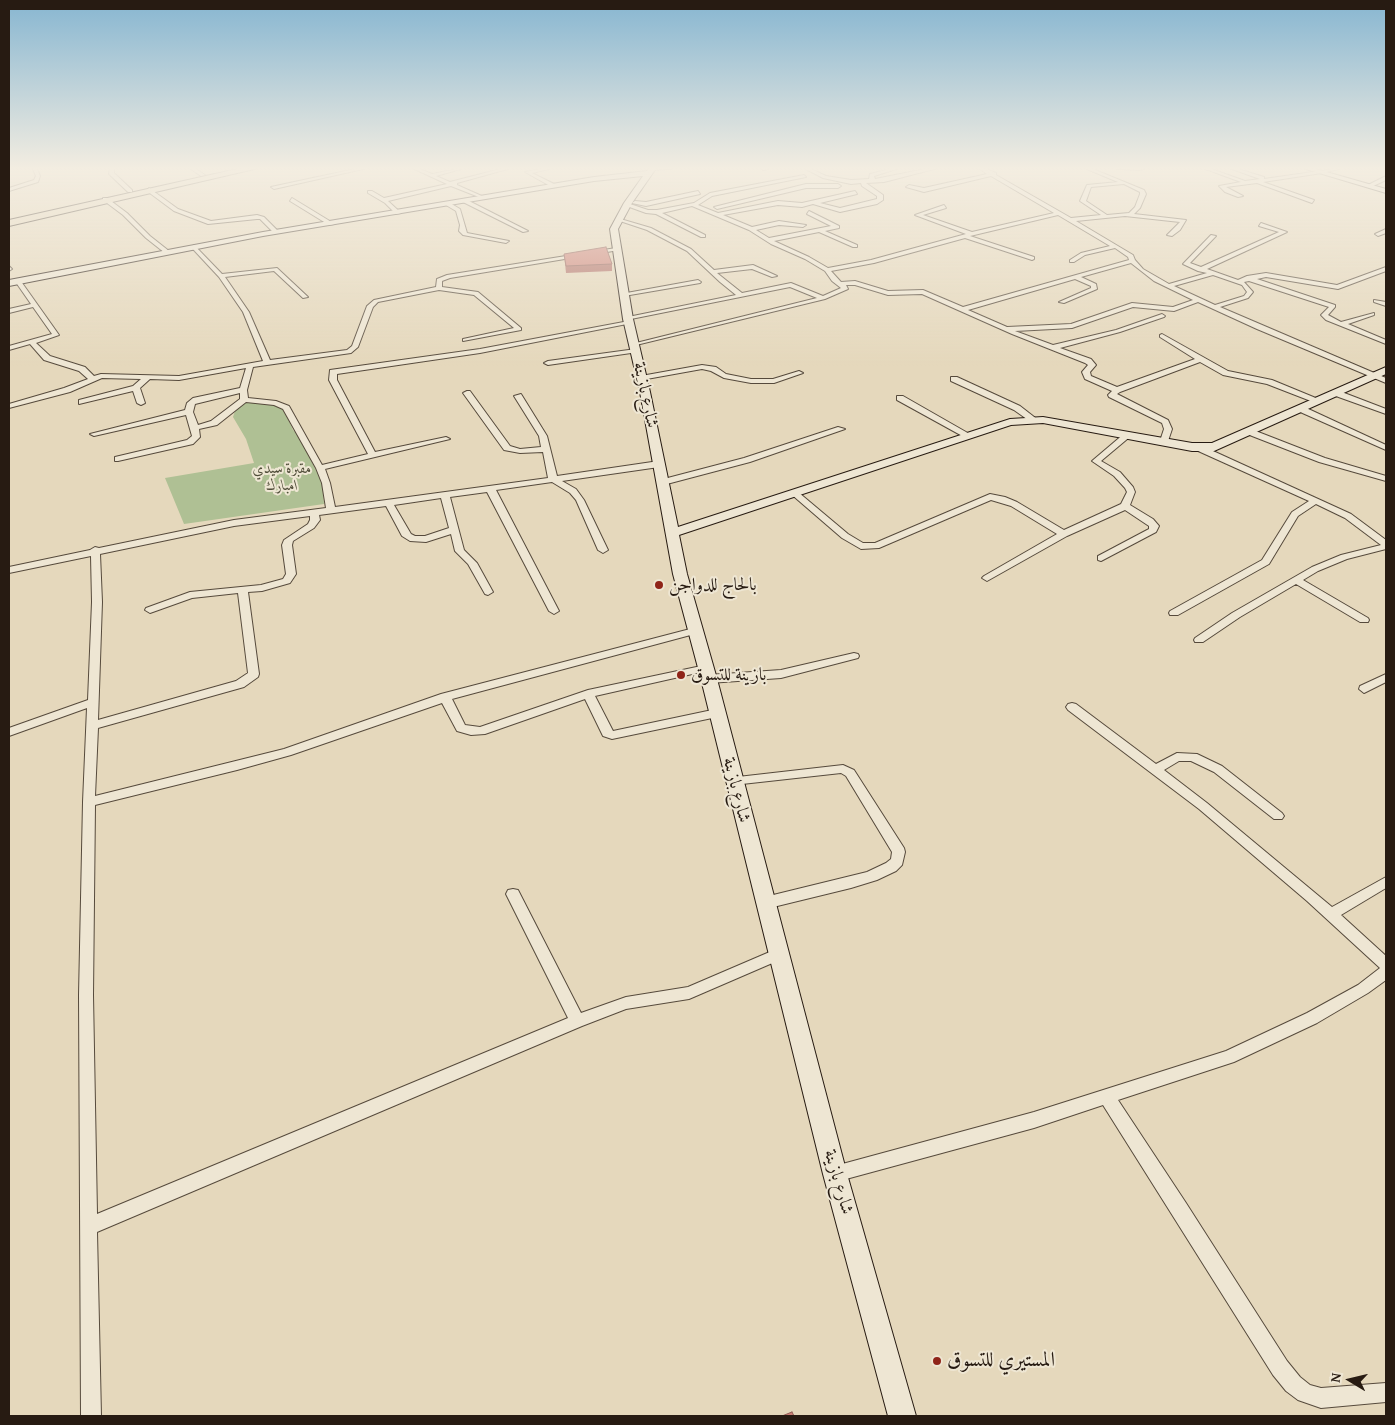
<!DOCTYPE html>
<meta charset="utf-8">
<style>
body{margin:0}
#map{position:relative;width:1395px;height:1425px;overflow:hidden;background:#e5d8bc;font-family:"Gentium Book Plus",serif}
canvas{display:block}
.frame{position:absolute;inset:0;border:10px solid #271b12;pointer-events:none}
.north{position:absolute;left:1325px;top:1355px;width:50px;height:50px;-webkit-text-stroke:4px #eee6d3;paint-order:stroke;rotate:279deg;font-size:14px;font-weight:700;line-height:20px;text-align:center;color:#271b12}
.north::after{content:'';display:block;margin:auto;width:18px;height:22px;background:#271b12;clip-path:polygon(50% 0,100% 100%,50% 72%,0 100%)}
</style>
<div id="map">
<canvas width="1395" height="1425"></canvas>
<div class="frame"></div>
<div class="north">N</div>
</div>
<script>
const c = document.querySelector('canvas').getContext('2d');
c.lineJoin = 'round';
function fill(path, color) {
  c.fillStyle = color;
  c.fill(path, 'evenodd');
}
function poly(rows) {
  const path = new Path2D();
  for (const r of rows) {
    path.moveTo(r[0], r[1]);
    for (let i = 2; i < r.length; i += 2) path.lineTo(r[i], r[i + 1]);
  }
  return path;
}
function strokePath(path, color, width, dash) {
  c.strokeStyle = color;
  c.lineWidth = width;
  c.lineCap = dash ? 'butt' : 'round';
  c.setLineDash(dash || []);
  c.stroke(path);
}
function label(font, color, halo, rows, align = 'center') {
  c.font = font + ' "Gentium Book Plus",Amiri,serif';
  c.lineWidth = 4;
  c.setLineDash([]);
  c.textBaseline = 'middle';
  c.strokeStyle = halo;
  c.fillStyle = color;
  for (const [text, x, y, turn = 0] of rows) {
    c.save();
    c.translate(x, y);
    c.rotate((+turn || 0) * Math.PI / 180);
    c.textAlign = isNaN(turn) ? turn : align;
    if (halo) c.strokeText(text, 0, 0);
    c.fillText(text, 0, 0);
    c.restore();
  }
}
fill(poly([
 [250,400,282,405,293,430,298,434,315,468,322,477,324,504,184,524,165,478,254,463,246,439,233,417,236,408]
]), '#afc094');
const street = poly([
 [32,167,36,167,40,176,38,182,9,191,9,188,34,180,36,176,32,167],
 [110,167,114,167,114,173,132,190,132,192,128,192,109,174,110,167],
 [188,167,193,167,205,175,201,176,188,167],
 [364,167,372,167,274,189,271,187,364,167],
 [410,167,415,167,432,174,468,167,436,176,450,182,508,167,515,167,457,183,457,185,484,197,484,199,451,186,388,201,401,213,396,214,385,203,368,193,368,191,372,191,384,198,447,184,410,167],
 [549,167,549,169,532,173,556,185,556,187,552,187,525,172,549,167],
 [669,167,697,167,651,170,649,169,669,167],
 [767,167,774,167,764,170,762,169,767,167],
 [802,167,807,167,826,176,851,180,869,179,870,174,897,167,903,167,874,176,875,179,935,167,942,167,884,182,866,183,883,195,883,200,877,204,840,212,813,204,802,207,778,205,723,215,752,227,779,221,806,225,803,227,779,225,756,230,769,238,831,226,807,214,809,211,839,226,839,228,825,231,857,245,857,247,853,247,819,232,774,241,809,257,828,268,871,260,966,234,915,215,944,205,946,208,923,215,972,232,1054,213,991,176,924,192,906,187,909,185,924,188,987,174,977,167,982,167,996,173,996,175,1071,218,1101,215,1080,201,1087,185,1118,182,1082,167,1088,167,1144,190,1146,194,1140,208,1134,214,1186,220,1180,230,1172,236,1167,235,1180,222,1125,216,1076,221,1133,255,1135,260,1143,269,1169,284,1207,273,1198,271,1183,264,1211,235,1216,236,1190,263,1201,267,1279,232,1259,226,1261,223,1287,232,1207,269,1238,280,1247,276,1266,273,1337,285,1386,267,1386,271,1338,289,1266,277,1257,279,1335,305,1335,307,1328,315,1341,322,1374,313,1374,315,1348,324,1386,340,1386,344,1326,320,1321,315,1329,307,1249,281,1244,282,1253,292,1248,298,1220,307,1386,378,1386,383,1257,329,1198,302,1174,311,1133,307,1072,328,1015,331,1053,345,1116,330,1162,314,1165,316,1164,317,1120,332,1060,348,1091,359,1096,365,1090,372,1091,376,1117,387,1195,359,1160,337,1160,335,1162,334,1228,371,1272,380,1323,401,1316,403,1267,384,1223,375,1200,362,1120,392,1117,394,1168,420,1172,429,1168,441,1164,443,1160,441,1164,429,1162,423,1109,397,1108,395,1112,391,1085,379,1082,372,1088,365,1085,363,1012,334,922,294,888,295,855,285,846,285,848,289,825,299,632,346,632,344,817,298,790,287,626,320,625,319,628,317,736,295,720,282,687,251,647,230,617,220,617,218,651,228,691,249,714,270,753,265,777,276,772,277,752,269,717,273,742,293,791,283,823,296,841,288,832,281,825,271,805,259,771,244,749,230,692,206,662,213,705,235,705,237,701,237,656,214,646,213,624,205,627,203,648,210,657,210,694,203,710,193,804,175,806,177,712,196,698,205,718,213,778,201,802,203,855,191,857,194,820,203,840,208,877,199,877,196,862,186,861,183,851,184,823,178,802,167],
 [1124,184,1140,192,1140,194,1135,207,1129,213,1107,215,1086,201,1091,187,1124,184],
 [1058,215,1110,246,1081,253,1070,260,1070,262,1074,262,1085,255,1115,248,1128,257,1129,260,963,307,923,290,888,291,855,281,841,282,831,271,874,263,965,238,1032,260,1034,259,1034,257,970,236,1058,215],
 [1131,263,1154,281,1193,300,1173,307,1132,303,1071,324,1007,327,968,310,1075,279,1091,286,1091,288,1059,302,1064,303,1097,289,1096,284,1081,277,1131,263],
 [1213,275,1242,285,1247,292,1244,296,1215,305,1174,286,1213,275],
 [1103,167,1139,168,1153,167,1139,170,1105,168,1103,167],
 [1200,167,1206,167,1245,181,1260,179,1226,167,1232,167,1264,177,1264,179,1347,167,1322,173,1263,182,1314,200,1312,203,1257,183,1226,187,1243,196,1238,197,1225,192,1219,186,1241,182,1200,167],
 [1386,176,1386,180,1371,187,1366,186,1386,176],
 [806,184,838,184,841,186,838,188,806,188,717,209,714,207,806,184],
 [149,188,178,209,211,221,257,215,264,217,279,232,274,233,260,219,257,219,208,224,174,211,147,191,149,188],
 [698,191,700,194,646,206,632,203,635,201,646,202,698,191],
 [103,198,107,198,127,213,150,236,169,251,169,253,165,253,146,238,123,215,103,200,103,198],
 [292,198,333,223,334,224,329,225,290,201,292,198],
 [463,200,467,200,528,231,523,232,463,202,463,200],
 [446,203,450,203,460,209,467,233,509,241,506,243,463,235,459,231,460,225,456,211,446,205,446,203],
 [1386,229,1386,233,1378,236,1375,234,1386,229],
 [194,245,222,274,277,268,308,297,303,298,274,271,225,277,249,312,270,360,347,350,352,346,367,306,374,300,436,287,437,279,447,275,616,248,619,250,450,278,442,281,442,287,478,292,521,328,521,330,463,341,463,339,514,328,474,295,439,290,378,302,373,307,358,347,351,353,253,367,247,390,248,398,276,401,289,406,322,465,368,454,329,380,330,370,480,349,629,321,632,323,480,353,337,374,337,380,375,452,446,437,450,439,325,469,330,483,335,507,548,478,543,452,520,453,504,450,463,393,467,391,470,391,510,446,520,449,541,447,539,436,514,396,521,394,547,436,557,476,659,461,663,464,659,467,562,481,576,489,584,500,608,550,603,553,598,550,576,500,570,493,552,482,496,490,559,611,554,614,549,611,487,492,450,497,464,550,477,563,493,592,488,595,485,594,468,564,455,551,451,534,426,542,410,541,402,536,386,506,319,515,320,520,314,528,293,541,292,545,296,574,290,583,262,591,248,592,259,674,258,677,244,687,98,728,95,796,284,749,441,694,694,628,699,631,698,633,452,699,465,725,480,727,588,690,706,665,710,666,711,668,710,670,595,696,613,731,717,709,723,713,717,717,612,739,603,736,585,699,485,734,471,735,457,731,442,703,291,755,237,770,95,805,93,995,97,1214,568,1018,506,894,508,890,513,889,518,890,581,1013,626,997,688,987,779,948,784,950,786,954,784,958,689,999,626,1009,582,1026,97,1232,101,1416,81,1416,79,995,83,802,87,708,9,736,9,728,88,700,92,602,91,556,9,573,9,567,90,550,95,547,99,548,234,520,326,508,322,483,316,468,283,409,274,405,246,402,217,425,199,429,200,437,193,444,118,461,115,461,115,457,187,440,192,436,186,415,94,436,90,434,185,410,187,403,193,398,240,388,246,368,179,380,150,379,140,388,145,403,141,405,137,403,133,391,79,404,79,400,133,386,141,379,102,378,70,392,9,408,9,404,64,388,88,379,79,371,44,360,30,344,9,350,9,346,52,334,33,307,9,313,9,309,31,304,15,281,20,280,59,335,36,343,50,356,85,367,94,376,101,374,179,376,263,361,243,312,219,277,192,248,194,245],
 [240,393,240,399,211,421,198,425,193,412,195,404,240,393],
 [441,498,449,528,425,536,415,536,411,534,394,505,441,498],
 [310,516,310,520,308,524,284,540,282,545,286,574,283,579,261,585,190,592,146,608,145,610,150,613,192,598,238,593,248,673,236,681,98,720,102,602,100,554,234,526,310,516],
 [9,266,12,269,9,271,9,266],
 [698,280,701,282,700,283,624,296,621,294,698,280],
 [1374,300,1386,302,1386,306,1374,302,1374,300],
 [636,349,638,350,638,352,548,365,544,363,548,361,636,349],
 [702,365,716,367,726,374,751,379,773,379,799,371,803,373,774,383,751,383,724,378,711,371,702,369,641,380,637,378,641,376,702,365],
 [951,377,957,377,1020,406,1038,420,1031,422,1014,410,951,381,951,377],
 [1333,391,1339,391,1386,409,1386,414,1333,395,1333,391],
 [897,396,903,396,973,436,966,438,897,400,897,396],
 [1298,407,1304,407,1386,445,1386,450,1298,411,1298,407],
 [838,427,845,429,750,462,663,485,659,482,660,480,744,458,838,427],
 [1247,430,1253,430,1325,458,1386,476,1386,481,1319,462,1247,434,1247,430],
 [1125,433,1132,435,1101,461,1120,472,1133,487,1135,492,1130,505,1153,519,1159,526,1156,532,1101,561,1098,560,1098,556,1149,529,1149,526,1125,510,1067,536,987,581,982,578,984,576,1057,534,1011,506,991,500,879,548,861,549,842,538,791,494,792,492,798,492,848,534,863,543,875,543,990,494,1005,497,1017,502,1064,530,1121,504,1127,492,1125,488,1114,476,1092,461,1125,433],
 [1196,446,1202,446,1351,514,1386,540,1386,549,1347,559,1318,571,1303,580,1368,618,1369,620,1368,622,1360,622,1296,584,1240,617,1203,642,1195,642,1194,640,1195,638,1232,613,1312,567,1341,555,1381,545,1345,518,1316,504,1298,516,1269,564,1178,615,1170,615,1169,613,1170,611,1262,560,1292,512,1309,501,1196,450,1196,446],
 [854,653,858,654,859,656,858,658,781,678,709,683,704,679,709,675,781,670,854,653],
 [1386,674,1386,682,1364,693,1359,689,1360,686,1386,674],
 [1072,703,1076,704,1156,764,1177,753,1197,754,1222,766,1282,813,1284,816,1282,819,1274,819,1214,772,1191,761,1179,761,1164,770,1207,803,1332,907,1386,877,1386,888,1341,915,1386,956,1386,980,1368,993,1317,1023,1234,1062,1118,1100,1186,1203,1287,1361,1300,1377,1310,1385,1321,1388,1386,1383,1386,1402,1321,1408,1298,1400,1286,1391,1273,1375,1103,1105,1034,1128,835,1182,829,1180,827,1174,829,1168,835,1166,1034,1112,1226,1051,1307,1013,1358,985,1380,968,1307,901,1199,809,1068,710,1066,707,1068,704,1072,703],
 [843,765,854,770,904,848,905,852,902,865,896,871,877,880,851,888,765,909,760,907,758,903,760,899,765,897,867,872,886,863,891,859,892,852,846,776,841,773,733,785,729,784,727,781,729,778,843,765]
]);
const secondary = poly([
 [650,167,657,167,632,203,618,229,633,319,650,392,678,527,1010,419,1043,417,1192,443,1212,443,1386,367,1386,374,1214,451,1192,451,1043,423,1011,425,679,535,687,574,717,679,847,1174,916,1416,888,1416,823,1174,701,679,673,574,640,392,623,319,610,229,624,203,643,176,594,181,263,236,9,286,9,280,263,232,594,177,647,171,650,167],
 [1299,167,1309,167,1386,189,1386,193,1299,167]
]);
const highway = poly([
 [246,167,263,167,9,226,9,220,246,167]
]);
strokePath(street, '#564a3c', 2);
strokePath(secondary, '#271b12', 2);
strokePath(highway, '#271b12', 2);
fill(street, '#eee6d3');
fill(secondary, '#eee6d3');
fill(highway, '#e5d8bc');
fill(poly([
 [564,254,612,264,612,271,566,273]
]), '#b06e66');
const building = poly([
 [606,247,612,264,566,266,564,254,606,247],
 [792,1412,794,1416,782,1416,792,1412]
]);
fill(building, '#cd8077');
strokePath(building, '#905a53', 1);
const sky = c.createLinearGradient(0, 0, 0, 366);
sky.addColorStop(0, '#87b6d1');
sky.addColorStop(0.46, '#f3ede1');
sky.addColorStop(1, '#f3ede100');
c.fillStyle = sky;
c.fillRect(0, 0, 1395, 366);
for (const [x, y, r, color] of [
 [659,585,5,"#8f2418"],
 [681,675,5,"#8f2418"],
 [937,1361,5,"#8f2418"]
]) {
  const dot = new Path2D();
  dot.arc(x, y, r, 0, 2 * Math.PI);
  c.fillStyle = color;
  c.fill(dot);
  strokePath(dot, '#eee6d3', 2);
}
label('italic 15px', '#504d39', '#eee6d3', [
 ["مقبرة سيدي",282,469],
 ["امبارك",282,486]
]);
label('18px', '#271b12', '#eee6d3', [
 ["شارع بازينة",645,395,78],
 ["شارع بازينة",736,790,76],
 ["شارع بازينة",838,1182,74]
]);
label('18px', '#271b12', '#eee6d3', [
 ["بالحاج للدواجن",669,585],
 ["بازينة للتسوق",691,675]
], 'left');
label('21px', '#271b12', '#eee6d3', [
 ["المستيري للتسوق",947,1361]
], 'left');
</script>
